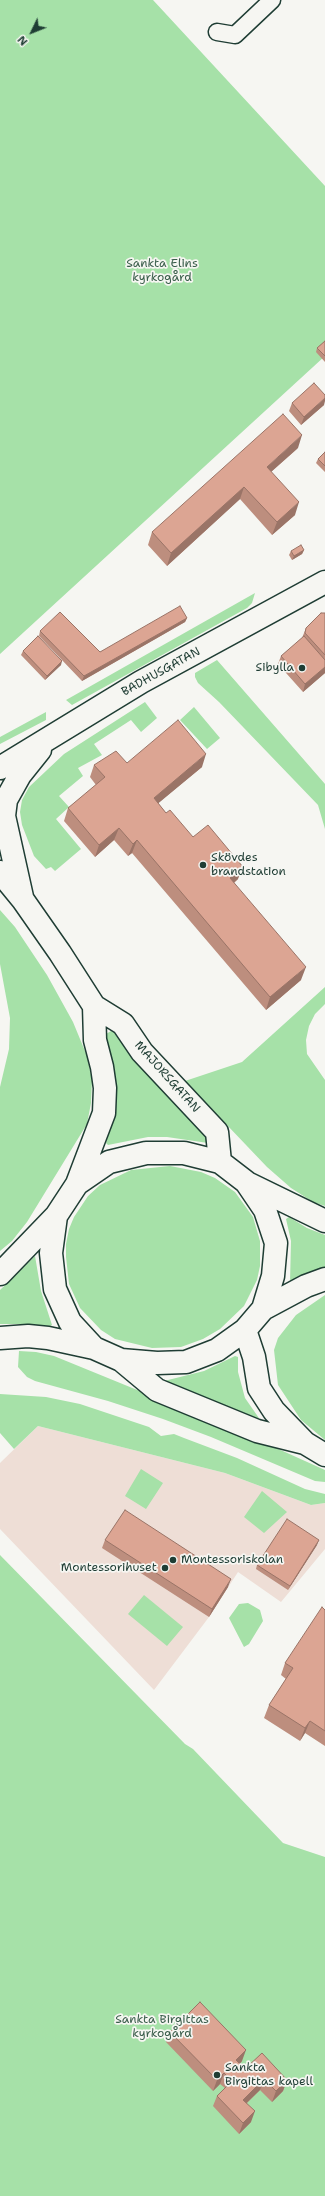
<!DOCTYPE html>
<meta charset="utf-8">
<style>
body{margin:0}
#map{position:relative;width:325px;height:2196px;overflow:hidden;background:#f6f6f2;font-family:"Shantell Sans",sans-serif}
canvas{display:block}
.north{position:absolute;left:12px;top:12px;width:40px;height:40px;-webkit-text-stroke:3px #f6f6f2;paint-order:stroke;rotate:227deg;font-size:11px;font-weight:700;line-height:16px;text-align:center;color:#1f3d34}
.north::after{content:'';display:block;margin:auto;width:14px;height:18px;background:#1f3d34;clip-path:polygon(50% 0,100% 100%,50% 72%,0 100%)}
</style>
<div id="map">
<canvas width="325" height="2196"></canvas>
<div class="north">N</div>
</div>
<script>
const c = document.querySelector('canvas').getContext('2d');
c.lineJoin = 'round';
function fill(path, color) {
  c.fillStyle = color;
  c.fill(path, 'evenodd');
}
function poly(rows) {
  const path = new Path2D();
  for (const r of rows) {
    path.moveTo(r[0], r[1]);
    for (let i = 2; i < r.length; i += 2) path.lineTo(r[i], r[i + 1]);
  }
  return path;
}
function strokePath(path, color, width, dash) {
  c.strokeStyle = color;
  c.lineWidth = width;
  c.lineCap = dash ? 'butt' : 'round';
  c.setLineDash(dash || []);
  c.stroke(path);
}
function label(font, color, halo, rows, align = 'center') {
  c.font = font + ' "Shantell Sans",sans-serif';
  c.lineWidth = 3.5;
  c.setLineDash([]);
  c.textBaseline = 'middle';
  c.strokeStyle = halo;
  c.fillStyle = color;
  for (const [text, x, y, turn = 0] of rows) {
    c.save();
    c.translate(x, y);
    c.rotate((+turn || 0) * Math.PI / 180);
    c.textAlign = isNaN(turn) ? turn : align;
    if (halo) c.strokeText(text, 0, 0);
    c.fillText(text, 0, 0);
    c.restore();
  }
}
fill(poly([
 [38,1426,225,1473,311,1505,325,1503,325,1549,281,1602,238,1572,209,1617,154,1690,0,1529,0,1463]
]), '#eeded6');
fill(poly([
 [0,0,153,0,325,186,325,356,0,654],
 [255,593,252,603,247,608,72,705,66,700],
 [217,660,325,784,325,829,318,805,219,702,198,683,195,677,195,673],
 [145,702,157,718,141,732,131,720,94,744,102,755,78,768,83,776,59,796,69,807,56,819,81,849,55,871,51,867,46,869,34,856,22,825,20,812,22,800,29,787,64,754],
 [194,707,220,738,207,749,180,720],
 [46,712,46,720,0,744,0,737],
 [0,910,15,927,47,975,73,1022,87,1056,92,1080,91,1103,87,1124,27,1222,12,1241,0,1251,0,1087,9,1049,10,1018,0,964],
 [325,987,325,1004,315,1014,309,1026,306,1040,307,1054,325,1080,325,1206,313,1202,291,1188,267,1167,185,1081,242,1062],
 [111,1031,116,1033,165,1092,209,1141,208,1143,167,1137,148,1137,108,1145,106,1143,116,1107,117,1087,114,1069,105,1038,106,1034],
 [170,1166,201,1172,215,1178,235,1192,253,1217,260,1241,260,1266,257,1280,244,1306,220,1329,203,1339,181,1347,152,1348,115,1339,101,1330,80,1308,69,1284,66,1257,66,1244,69,1229,74,1217,88,1196,100,1185,131,1170],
 [289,1217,307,1228,325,1235,325,1268,290,1283,291,1241,286,1219],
 [35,1256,41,1291,52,1325,49,1327,29,1324,0,1324,0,1290],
 [325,1295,325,1440,301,1420,278,1385,274,1350,278,1338,296,1315],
 [19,1351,36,1352,54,1356,245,1434,325,1470,325,1482,315,1481,211,1437,163,1419,108,1401,35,1381,27,1377,18,1367],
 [235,1356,238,1357,238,1372,245,1398,261,1421,164,1381,204,1371],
 [0,1394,46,1397,80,1404,149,1427,161,1436,174,1434,184,1438,237,1458,305,1489,325,1494,325,1503,311,1505,225,1473,38,1426,14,1449,0,1433],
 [141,1469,163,1483,146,1509,125,1496],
 [262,1491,287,1512,264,1533,244,1517],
 [0,1555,185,1744,193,1749,283,1843,325,1857,325,2196,0,2196],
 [144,1595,183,1627,167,1646,128,1614],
 [248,1603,260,1610,263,1621,249,1644,244,1647,229,1618,239,1604]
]), '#a6e1a8');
const street = poly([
 [217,32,235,35,272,0]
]);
const secondary = poly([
 [0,768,141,682,325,582],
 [0,872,23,900,60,953,94,1006,123,1024,142,1052,217,1132,220,1162],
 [22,897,4,816,6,800,20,775,40,750],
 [146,1153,184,1153,220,1162,246,1182,265,1210,276,1243,273,1276,263,1309,245,1330,217,1350,186,1362,157,1363,121,1360,94,1348,70,1322,55,1289,51,1253,56,1216,77,1184,109,1162,146,1153],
 [247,1183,325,1221],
 [77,1184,104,1113,105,1088,102,1067,95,1040,94,1006],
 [0,1274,56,1216],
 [263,1309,306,1286,325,1279],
 [245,1330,254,1357,259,1388,274,1411,305,1443,325,1455],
 [0,1338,28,1336,48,1338,94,1348],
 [121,1360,157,1390,257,1431,305,1443]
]);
strokePath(street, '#1f3d34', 19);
strokePath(secondary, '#1f3d34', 25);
strokePath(street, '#f6f6f2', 16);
strokePath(secondary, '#f6f6f2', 22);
fill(poly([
 [325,341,325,362,316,352,317,348],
 [292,403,324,405,301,425,289,411],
 [298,448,271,472,295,515,272,535,240,499,167,566,148,545,152,532],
 [325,452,325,472,316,463,318,459],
 [304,550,302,554,292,560,289,555,291,551],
 [325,613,325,673,303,692,278,664,281,656,302,638,306,628],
 [187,618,185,622,82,681,39,636,40,631,100,652],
 [23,651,61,665,45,680,21,655],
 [127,763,202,767,158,803,166,813,238,879,234,883,301,980,266,1010,132,853,128,856,114,840,95,857,64,821,68,808,96,785,90,777,94,765],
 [105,1540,228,1587,209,1617,102,1548],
 [317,1545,288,1590,256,1569,257,1565],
 [325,1610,325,1746,305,1733,300,1741,264,1718,269,1705,286,1679,281,1675,285,1663],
 [170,2032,242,2061,240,2064,245,2069,287,2080,283,2091,272,2102,260,2090,247,2103,251,2122,239,2134,213,2106,217,2096,225,2088,220,2084,213,2091,166,2042]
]), '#bd8e7e');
fill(poly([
 [325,398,325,401,324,405,301,425,304,417],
 [302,435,298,448,263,479,267,467],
 [244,487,240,499,167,566,171,553],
 [299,502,295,515,272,535,277,522],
 [304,550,302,554,292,560,294,556],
 [187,618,185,622,82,681,84,676],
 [62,661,61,665,45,680,47,676],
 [325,667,325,673,303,692,305,684],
 [206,754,202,767,149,811,154,798],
 [119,828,114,840,95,857,99,845],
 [137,840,132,853,128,856,133,844],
 [243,867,238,879,225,890,230,878],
 [306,967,301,980,266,1010,270,997],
 [319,1540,317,1545,288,1590,290,1586],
 [231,1579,228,1587,209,1617,212,1609],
 [310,1721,305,1733,300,1741,305,1728],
 [246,2050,242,2061,232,2071,236,2060],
 [224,2073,220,2084,213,2091,217,2080],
 [264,2079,260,2090,239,2110,243,2100],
 [287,2080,283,2091,272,2102,276,2091],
 [255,2111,251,2122,239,2134,243,2123]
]), '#9a7467');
const building = poly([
 [325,341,325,356,317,348,325,341],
 [314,383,325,395,325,398,304,417,292,403,314,383],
 [283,414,302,435,267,467,299,502,277,522,244,487,171,553,152,532,283,414],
 [325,452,325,466,318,459,325,452],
 [301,545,304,550,294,556,291,551,301,545],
 [180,606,187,618,84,676,40,631,60,612,100,652,180,606],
 [321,613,325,613,325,655,305,633,306,628,321,613],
 [38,636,62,661,47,676,23,651,38,636],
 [304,636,325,660,325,667,305,684,281,656,304,636],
 [178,720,206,754,154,798,166,813,170,810,193,837,208,825,243,867,230,878,306,967,270,997,137,840,133,844,119,828,99,845,68,808,105,777,94,765,116,751,127,763,178,720],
 [125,1510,231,1579,212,1609,105,1540,125,1510],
 [287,1519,319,1540,290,1586,257,1565,287,1519],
 [322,1607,325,1610,325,1731,310,1721,305,1728,269,1705,293,1668,285,1663,322,1607],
 [200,2002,246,2050,236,2060,245,2069,262,2053,287,2080,276,2091,264,2079,243,2100,255,2111,243,2123,217,2096,232,2081,224,2073,217,2080,170,2032,200,2002]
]);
fill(building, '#dca593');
strokePath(building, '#9a7467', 1);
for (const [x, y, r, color] of [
 [302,668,4,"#1f3d34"],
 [203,865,4,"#1f3d34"],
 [173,1560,4,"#1f3d34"],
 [165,1568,4,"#1f3d34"],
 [217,2075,4,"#1f3d34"]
]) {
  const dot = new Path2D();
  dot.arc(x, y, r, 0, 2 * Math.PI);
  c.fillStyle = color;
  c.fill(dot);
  strokePath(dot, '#f6f6f2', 1.5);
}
label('12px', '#3a5e4b', '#f6f6f2', [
 ["Sankta Elins",162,264],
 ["kyrkogård",162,278],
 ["Sankta Birgittas",162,2020],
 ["kyrkogård",162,2034]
]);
label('12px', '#1f3d34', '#f6f6f2', [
 ["Sibylla",294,668,"right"],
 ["Skövdes",211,858],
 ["brandstation",211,872],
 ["Montessoriskolan",181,1560],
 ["Montessorihuset",157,1568,"right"],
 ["Sankta",225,2068],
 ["Birgittas kapell",225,2082]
], 'left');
label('12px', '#1f3d34', '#f6f6f2', [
 ["BADHUSGATAN",161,672,-29],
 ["MAJORSGATAN",167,1077,48]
]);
</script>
